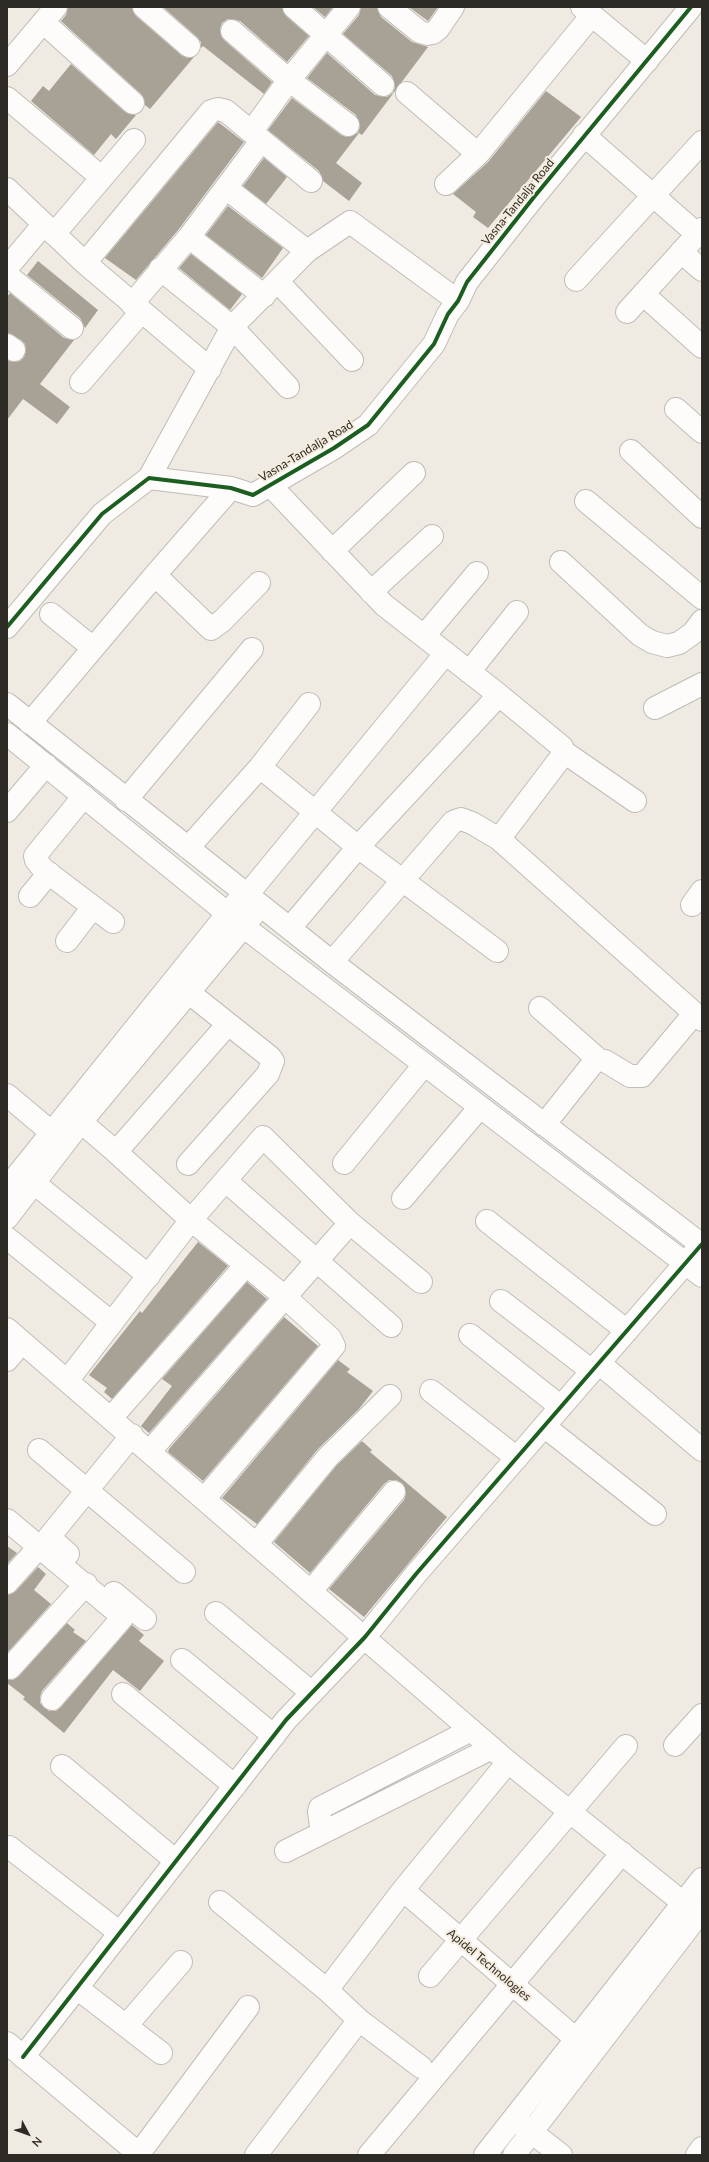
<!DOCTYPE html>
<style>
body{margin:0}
#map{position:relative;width:709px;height:2162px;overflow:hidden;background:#efebe3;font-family:Lato,sans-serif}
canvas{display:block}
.frame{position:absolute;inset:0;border:8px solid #2e2a25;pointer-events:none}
.north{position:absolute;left:8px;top:2114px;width:40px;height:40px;-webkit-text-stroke:3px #f5ecdd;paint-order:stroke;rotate:131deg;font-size:11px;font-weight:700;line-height:16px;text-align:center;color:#2e2a25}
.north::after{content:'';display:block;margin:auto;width:14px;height:18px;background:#2e2a25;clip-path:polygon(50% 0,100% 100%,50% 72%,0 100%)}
</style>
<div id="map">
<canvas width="709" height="2162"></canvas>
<div class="frame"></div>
<div class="north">N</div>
</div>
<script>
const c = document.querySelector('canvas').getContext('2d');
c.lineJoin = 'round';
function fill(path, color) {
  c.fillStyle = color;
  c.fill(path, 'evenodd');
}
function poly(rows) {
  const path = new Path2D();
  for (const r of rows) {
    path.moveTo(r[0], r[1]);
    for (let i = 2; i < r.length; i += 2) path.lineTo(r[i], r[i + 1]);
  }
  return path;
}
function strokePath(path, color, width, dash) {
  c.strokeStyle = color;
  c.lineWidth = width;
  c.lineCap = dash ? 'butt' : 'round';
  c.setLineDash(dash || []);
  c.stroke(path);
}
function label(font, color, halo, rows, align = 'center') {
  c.font = font + ' Lato,sans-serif';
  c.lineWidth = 4;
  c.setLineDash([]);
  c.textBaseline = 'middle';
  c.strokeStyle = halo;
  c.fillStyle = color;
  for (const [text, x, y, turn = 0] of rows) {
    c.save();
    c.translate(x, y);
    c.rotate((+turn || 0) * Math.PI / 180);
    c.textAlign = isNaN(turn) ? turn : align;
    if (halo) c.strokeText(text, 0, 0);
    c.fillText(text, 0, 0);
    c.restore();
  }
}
fill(poly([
 [68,7,132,7,136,16,181,55,187,58,194,57,150,109,145,105,141,94,61,21,66,15],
 [163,7,282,7,286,16,309,36,287,62,240,21,228,19,222,23,220,29,224,40,272,82,264,94,203,46,201,48,201,42,197,37],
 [313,7,333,7,325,17],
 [361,7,377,7,381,17,412,42,428,47,362,135,359,133,336,163,362,183,349,201,323,181,319,171,268,130,292,98,341,135,347,137,358,133,360,126,356,115,307,78,327,53,375,95,387,97,393,93,395,87,392,76,343,34,359,15],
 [409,7,438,7,428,21],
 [71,64,125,112,136,115,116,139,111,134,94,155,31,101,43,86,49,91],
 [546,91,581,117,488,228,473,217,476,212,453,194,488,162],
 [218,122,244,142,179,229,136,280,105,258],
 [264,158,287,177,266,204,243,186],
 [228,206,283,248,262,278,206,235],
 [191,254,242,294,230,310,179,268],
 [38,261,98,310,85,328,80,318,27,275],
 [10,293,64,338,74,340,40,384,70,407,57,424,23,399,7,420,7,360,13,362,20,361,24,357,26,351,25,344,21,340,7,333,7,297],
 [198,1242,228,1266,112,1399,104,1392,107,1388,89,1375,140,1311,142,1313],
 [247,1282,267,1299,149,1433,141,1426,172,1386,162,1379],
 [284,1317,318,1346,203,1481,168,1452,169,1449],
 [338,1360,350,1369,347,1372,373,1391,359,1409,318,1449,257,1524,222,1498],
 [362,1441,372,1450,370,1452,447,1517,364,1617,329,1589,404,1500,406,1494,402,1483,396,1480,389,1480,384,1484,310,1573,274,1542,337,1465],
 [7,1546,17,1553,7,1564],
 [38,1567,46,1574,34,1590,51,1604,7,1653,7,1595,16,1591],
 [67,1623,75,1630,73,1632,86,1641,42,1691,40,1697,40,1703,49,1711,56,1711,61,1707,132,1625,144,1635,139,1641,164,1661,140,1691,113,1670,64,1733,23,1699,25,1697,7,1683,7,1680,13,1680,19,1676]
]), '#a7a196');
const minor = poly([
 [144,7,189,46],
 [294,7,383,85],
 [389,7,420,32,427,34,433,33,438,29,453,7],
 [582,7,647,61],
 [43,22,133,103],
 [232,31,289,80,348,125],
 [7,65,56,7],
 [407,93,478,154],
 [7,98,101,177],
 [252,131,289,80,349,7],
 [584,135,697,234],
 [446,184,478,154,592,15],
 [226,188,307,251],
 [7,189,85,263,210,369],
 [54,234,134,140],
 [189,237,264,296],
 [681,252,702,270],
 [85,263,211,111,218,109,226,111,311,181],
 [7,268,43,225],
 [160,269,232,327,288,387],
 [7,275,72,328],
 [576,280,702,142],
 [278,282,352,360],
 [643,294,702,347],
 [132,304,189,237,261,141],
 [627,312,702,229],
 [7,345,14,350],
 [81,382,142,311],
 [676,409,702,432],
 [631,451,702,517],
 [149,478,232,327,307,251,350,222,458,301],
 [270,485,384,605,499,695,562,747,562,756,499,839],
 [586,501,702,598],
 [332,551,414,473],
 [561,562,640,635,652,642,667,646,679,643,693,633,702,621],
 [155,575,211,629,222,621,259,583],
 [371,592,432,536],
 [51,614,93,648],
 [7,627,102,514,149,478,231,488,253,495,334,448,368,425,434,344,448,314,458,301,467,282,534,197,691,7],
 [424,636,477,573],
 [469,672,517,612],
 [7,704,332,962,702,1245],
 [655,708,702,684],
 [30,723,155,575,231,488],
 [7,734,244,927,702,1276],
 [564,752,635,801],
 [260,767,358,847,497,951],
 [84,796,35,856,36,860,43,869,113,922],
 [126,800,252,649],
 [7,811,46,765],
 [188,848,260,767,309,704],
 [247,895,446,653],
 [30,896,49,873],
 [692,905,702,891],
 [290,928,358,847,499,695],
 [67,941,93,907],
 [332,962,453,822,461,819,472,823,499,839,702,1020],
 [178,984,270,1057,273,1061,268,1074,188,1164],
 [540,1008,599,1060],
 [7,1095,51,1132],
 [81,1122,116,1152],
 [544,1125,594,1062,599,1060,605,1061,630,1076,642,1076,694,1014],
 [344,1163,424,1065],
 [226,1181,391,1326],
 [34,1183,149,1276],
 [7,1188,237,902],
 [403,1198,480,1107],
 [7,1218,81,1122,253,915],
 [487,1221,627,1331],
 [7,1238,112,1323],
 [501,1301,592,1371],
 [7,1329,508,1762,697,1914],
 [470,1335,561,1407],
 [7,1360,22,1342],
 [599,1363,702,1450],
 [67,1381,191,1220,116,1152,228,1024],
 [431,1391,517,1458],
 [111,1418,246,1265],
 [544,1426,655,1514],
 [39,1450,184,1572],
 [150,1451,350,1223],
 [205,1498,334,1346,330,1338,285,1297,191,1220,263,1137,350,1223,421,1282],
 [7,1520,123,1617,52,1699],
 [257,1543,328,1457,390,1396],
 [68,1554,49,1537,132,1435],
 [7,1583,40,1546],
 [311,1591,394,1492],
 [114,1593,145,1619],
 [216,1613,312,1693],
 [182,1660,274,1736],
 [10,1668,86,1584],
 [123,1694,235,1786],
 [675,1745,702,1715],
 [62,1766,176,1861],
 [322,1833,319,1812,320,1808,471,1730],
 [9,1847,120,1933],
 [286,1851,492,1748],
 [403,1890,576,2039],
 [220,1902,327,1990],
 [430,1976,626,1746],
 [77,1988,161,2053],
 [359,2020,421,2067],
 [126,2026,181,1962],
 [7,2043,140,2155],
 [23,2057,286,1720,365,1637,416,1574,702,1244],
 [517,2121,561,2155],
 [138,2155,248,2007],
 [256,2155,359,2020,327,1990,403,1890,508,1762],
 [369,2155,622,1853],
 [697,2155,702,2148]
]);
const major = poly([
 [485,2155,702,1879],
 [514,2155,702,1910]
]);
strokePath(minor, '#c0bcb6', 24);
strokePath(major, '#c0bcb6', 24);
strokePath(minor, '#fdfcfb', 22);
strokePath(major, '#fdfcfb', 22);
strokePath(poly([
 [7,627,102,514,149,478,231,488,253,495,334,448,368,425,434,344,448,314,458,301,467,282,534,197,691,7],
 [23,2057,286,1720,365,1637,416,1574,702,1244]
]), '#1b5e20', 4);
label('12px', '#2e2a25', '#f5ecdd', [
 ["Vasna-Tandalja Road",518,202,-51],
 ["Vasna-Tandalja Road",306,451,-31],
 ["Apidel Technologies",489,1965,40]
]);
</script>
